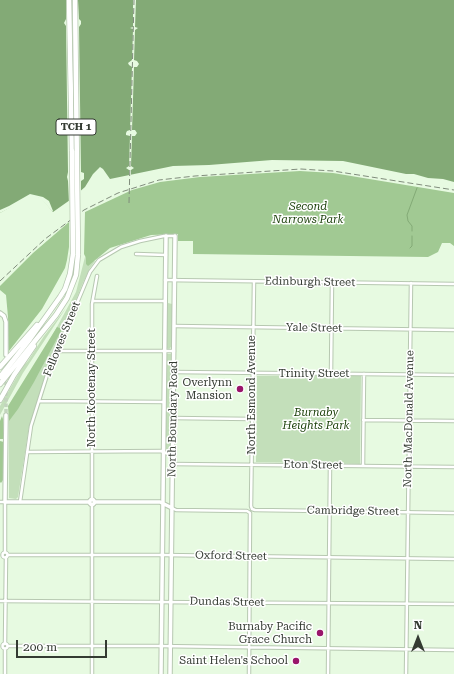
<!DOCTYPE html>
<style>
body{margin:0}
#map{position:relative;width:454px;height:674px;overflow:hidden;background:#e7fae1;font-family:"Roboto Serif",serif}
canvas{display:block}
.north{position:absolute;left:398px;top:618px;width:40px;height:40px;-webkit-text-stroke:3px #fff;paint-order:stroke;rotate:0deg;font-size:11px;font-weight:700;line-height:16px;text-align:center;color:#343b32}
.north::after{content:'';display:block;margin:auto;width:14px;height:18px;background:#343b32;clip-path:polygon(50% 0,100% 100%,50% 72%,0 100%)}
.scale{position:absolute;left:16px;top:640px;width:91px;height:18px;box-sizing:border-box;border:2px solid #343b32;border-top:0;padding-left:5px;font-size:12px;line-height:14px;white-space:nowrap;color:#343b32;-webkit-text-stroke:3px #fff;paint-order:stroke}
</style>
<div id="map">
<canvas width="454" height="674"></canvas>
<div class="north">N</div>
<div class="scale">200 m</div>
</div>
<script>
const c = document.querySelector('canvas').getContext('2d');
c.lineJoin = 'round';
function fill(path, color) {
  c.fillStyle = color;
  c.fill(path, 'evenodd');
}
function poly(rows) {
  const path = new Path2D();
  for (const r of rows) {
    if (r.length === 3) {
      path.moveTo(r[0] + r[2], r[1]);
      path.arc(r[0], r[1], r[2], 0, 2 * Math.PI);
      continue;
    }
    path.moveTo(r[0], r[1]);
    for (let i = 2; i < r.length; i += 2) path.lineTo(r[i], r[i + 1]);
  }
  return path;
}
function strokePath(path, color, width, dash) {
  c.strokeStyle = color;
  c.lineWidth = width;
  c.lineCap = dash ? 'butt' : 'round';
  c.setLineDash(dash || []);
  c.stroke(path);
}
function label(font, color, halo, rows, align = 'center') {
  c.font = font + ' "Roboto Serif",serif';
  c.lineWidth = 3;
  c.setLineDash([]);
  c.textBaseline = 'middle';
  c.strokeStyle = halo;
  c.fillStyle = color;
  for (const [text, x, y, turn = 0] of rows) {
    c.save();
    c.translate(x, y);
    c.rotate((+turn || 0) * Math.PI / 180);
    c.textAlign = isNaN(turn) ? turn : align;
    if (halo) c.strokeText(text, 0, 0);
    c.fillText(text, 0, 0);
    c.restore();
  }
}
fill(poly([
 [85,257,95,261,90,268,82,285,43,383,29,427,18,497,16,499,9,498,9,415,76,292],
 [168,303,172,304,172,346,169,349,166,348,167,305],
 [66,308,23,373,0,415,0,406,23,366,28,361,44,336],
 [167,354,171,354,172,356,171,449,170,451,167,452,165,450,166,356],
 [257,376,361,376,360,464,256,462]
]), '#c3dfba');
fill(poly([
 [300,171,333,173,454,193,454,246,450,243,442,243,438,252,428,257,193,254,193,241,178,241,178,234,151,235,110,248,88,266,86,264,86,258,84,254,85,212,132,190,160,182,200,177],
 [69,222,69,247,67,260,65,268,42,309,9,351,8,317,6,295,0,290,0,286,33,253],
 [57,327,62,329,34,382,18,409,9,421,8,406],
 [2,416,3,419,4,439,0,439,0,421],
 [0,441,4,442,3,480,1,483,0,482]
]), '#a1c993');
fill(poly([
 [0,0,454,0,454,182,443,179,428,178,414,174,406,174,343,161,272,160,209,165,173,166,110,179,103,169,100,167,93,174,85,187,70,200,53,212,41,198,35,196,28,197,0,213]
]), '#83aa76');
fill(poly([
 [66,0,78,0,79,19,81,21,81,24,79,27,81,172,84,173,84,179,81,181,81,193,69,204,68,181,67,177,68,172,66,26,64,23,66,19],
 [133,0,136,0,135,27,138,28,135,30,134,60,137,61,139,64,137,67,134,67,132,130,135,130,137,133,135,136,132,136,131,166,134,168,131,170,131,177,129,178,129,170,126,168,129,166,130,136,126,135,126,133,127,131,130,130,132,67,129,65,128,63,132,60,133,29,130,28,133,27],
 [30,194,43,197,49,201,53,211,52,211,41,199,37,197,31,197,0,213,0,210,9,206]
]), '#e7fae1');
strokePath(poly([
 [412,231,412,226,408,221,407,215,417,188],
 [410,248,412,246,412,236]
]), '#83aa76', 1);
strokePath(poly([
 [6,376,6,415]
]), '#c3d4be', 3.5, [3.5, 2]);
const street = poly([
 [136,254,166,255],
 [165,280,454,284],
 [254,282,251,506,252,509,255,510,454,513],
 [93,301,165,301],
 [174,326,454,330],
 [57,351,174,351],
 [174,372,454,375],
 [331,374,332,282],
 [39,401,164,402],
 [173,418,252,419],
 [363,420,454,421],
 [27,452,161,451,173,456],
 [173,464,454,467],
 [363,466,364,374],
 [92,500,92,304,97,276],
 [0,502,5,502,5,552],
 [20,502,31,426,47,375,90,272,99,260,121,247,140,241,164,236,175,236],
 [172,508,176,510,247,511,250,513,249,674],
 [5,555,2.5],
 [8,555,163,555,454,559],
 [0,601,454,604],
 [5,646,2.5],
 [5,644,6,557],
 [8,646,157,646,454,650],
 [5,674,5,649],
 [92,674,92,505],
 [328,674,330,466],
 [406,674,411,283]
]);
const secondary = poly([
 [0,313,4,316,6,322,6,355],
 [6,415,5,502,90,502],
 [92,502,2.5],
 [95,502,160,502,172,508],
 [161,674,166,236],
 [170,674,175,236]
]);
const highway = poly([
 [69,0,72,151],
 [0,367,37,325],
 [0,377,30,339,60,297,65,289,70,274,73,254],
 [0,384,56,315,67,298,76,275,78,254],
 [0,400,14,375,34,346]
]);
strokePath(street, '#b7c8b1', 4.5);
strokePath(secondary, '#b7c8b1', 5.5);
strokePath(highway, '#b7c8b1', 6);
strokePath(street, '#fff', 2.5);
strokePath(secondary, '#fff', 3.5);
strokePath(highway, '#fff', 4.5);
strokePath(poly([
 [129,203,134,0],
 [0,281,45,239,84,210,118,193,159,180,195,176,301,169,316,170,333,171,454,190]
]), '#808c7c', 1, [6, 3]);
const highwayBridge = poly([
 [75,0,78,254],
 [72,151,73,254]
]);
strokePath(highwayBridge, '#b7c8b1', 6, []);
strokePath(highwayBridge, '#fff', 4.5);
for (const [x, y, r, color] of [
 [240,389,4,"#99156a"],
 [320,633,4,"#99156a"],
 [296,661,4,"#99156a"]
]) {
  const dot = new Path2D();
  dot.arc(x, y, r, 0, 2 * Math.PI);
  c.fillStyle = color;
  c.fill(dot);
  strokePath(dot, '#fff', 1.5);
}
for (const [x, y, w] of [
 [76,127,40]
]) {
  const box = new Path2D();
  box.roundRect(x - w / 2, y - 8, w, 16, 3);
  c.fillStyle = '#fff';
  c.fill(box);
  strokePath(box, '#343b32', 1);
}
label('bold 10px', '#343b32', null, [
 ["TCH 1",76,127]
]);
label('italic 11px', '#1d420c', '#fff', [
 ["Second",308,207],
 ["Narrows Park",308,220],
 ["Burnaby",316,413],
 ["Heights Park",316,426]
]);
label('11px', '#343b32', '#fff', [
 ["Edinburgh Street",310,282,1],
 ["Yale Street",314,328,1],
 ["Fellowes Street",62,339,-68],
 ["Trinity Street",314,374],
 ["North Kootenay Street",92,388,-90],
 ["North Esmond Avenue",252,395,-90],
 ["North Boundary Road",173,419,-89],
 ["North MacDonald Avenue",409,419,-89],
 ["Eton Street",313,465,1],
 ["Cambridge Street",353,511,1],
 ["Oxford Street",231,556,1],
 ["Dundas Street",227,602,1]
]);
label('11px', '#343b32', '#fff', [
 ["Overlynn",232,383],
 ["Mansion",232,396],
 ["Burnaby Pacific",312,627],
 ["Grace Church",312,640],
 ["Saint Helen's School",288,661]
], 'right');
</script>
